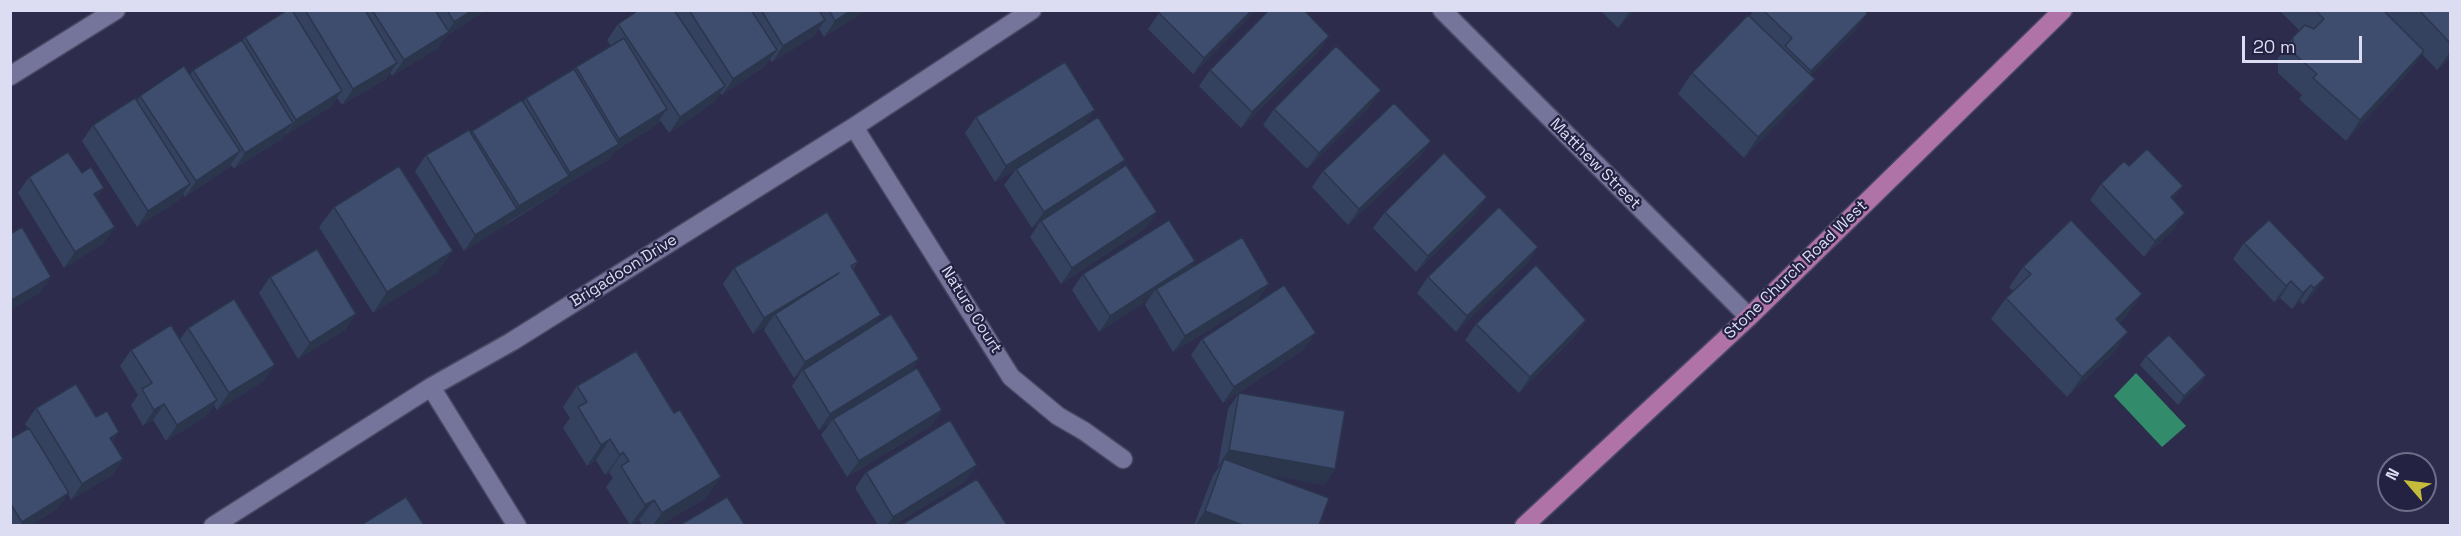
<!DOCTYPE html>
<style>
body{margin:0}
#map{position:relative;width:2461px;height:536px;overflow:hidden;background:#2d2c4d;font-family:"Space Grotesk",sans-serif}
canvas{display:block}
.frame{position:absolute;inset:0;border:12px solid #dcddf2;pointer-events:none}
.north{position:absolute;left:2377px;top:452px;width:60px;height:60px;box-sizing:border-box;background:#242242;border:2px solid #6e6d88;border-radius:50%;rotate:298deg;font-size:16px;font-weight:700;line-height:24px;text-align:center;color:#dcddf2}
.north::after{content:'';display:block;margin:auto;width:21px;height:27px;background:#c6bc3c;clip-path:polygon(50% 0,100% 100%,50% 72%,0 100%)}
.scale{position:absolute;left:2242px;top:36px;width:120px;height:27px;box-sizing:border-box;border:3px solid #dcddf2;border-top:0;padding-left:8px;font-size:18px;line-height:21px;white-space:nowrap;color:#dcddf2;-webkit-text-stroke:4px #242242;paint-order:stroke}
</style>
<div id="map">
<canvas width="2461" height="536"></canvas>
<div class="frame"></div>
<div class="north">N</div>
<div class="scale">20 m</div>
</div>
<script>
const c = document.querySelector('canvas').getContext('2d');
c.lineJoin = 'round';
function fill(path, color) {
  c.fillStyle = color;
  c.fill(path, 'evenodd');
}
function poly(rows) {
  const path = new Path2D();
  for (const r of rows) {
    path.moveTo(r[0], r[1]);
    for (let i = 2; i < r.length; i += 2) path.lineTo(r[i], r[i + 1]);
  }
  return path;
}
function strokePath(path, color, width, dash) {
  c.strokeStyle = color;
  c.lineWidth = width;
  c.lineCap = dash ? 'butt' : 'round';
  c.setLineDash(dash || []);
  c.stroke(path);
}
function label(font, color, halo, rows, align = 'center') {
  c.font = font + ' "Space Grotesk",sans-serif';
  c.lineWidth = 4.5;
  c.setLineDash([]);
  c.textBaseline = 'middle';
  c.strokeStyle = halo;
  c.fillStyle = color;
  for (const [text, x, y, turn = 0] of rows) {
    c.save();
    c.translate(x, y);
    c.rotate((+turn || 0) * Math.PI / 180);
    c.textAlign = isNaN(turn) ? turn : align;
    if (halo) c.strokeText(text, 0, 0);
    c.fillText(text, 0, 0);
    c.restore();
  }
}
fill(poly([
 [2136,373,2186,426,2162,447,2114,396]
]), '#328c6b');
const minor = poly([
 [1442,10,1749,317],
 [10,76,116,10],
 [854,127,1011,377,1058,416,1084,431,1123,459],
 [431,387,517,526],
 [213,526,431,387,511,342,854,127,1032,10]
]);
const major = poly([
 [1524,526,1749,317,2063,10]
]);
strokePath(minor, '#494864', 21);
strokePath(major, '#494864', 21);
strokePath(minor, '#75759b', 18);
strokePath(major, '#b073a7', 18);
fill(poly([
 [294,10,486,10,446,36,438,48,392,76,390,72,386,79,342,105,337,98,331,107,284,135,282,139,234,169,231,165,229,167,185,197,183,194,179,200,137,227,82,141,93,125,137,100,140,96,190,75,193,70,242,41,245,37],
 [639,10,867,10,824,37,819,29,814,36,772,62,770,59,765,66,722,95,720,93,714,102,669,133,660,120,656,125,614,152,608,160,560,188,558,192,464,251,415,171,426,155,471,133,472,131,523,102,526,98,574,70,576,67,611,46,607,40,618,24],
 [1161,10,1256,10,1193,74,1148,29],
 [1600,10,1635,10,1618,28],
 [1754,10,1866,10,1867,14,1855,30,1811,75,1800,99,1744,158,1678,94,1692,73,1750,16],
 [2279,10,2451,10,2451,57,2437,70,2422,54,2409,72,2346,141,2299,99,2302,95,2278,73,2278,58,2293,37,2300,31],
 [1329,36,1318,52,1241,128,1199,86,1210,70],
 [1370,106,1307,169,1263,125,1274,109],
 [976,117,1085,125,1118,170,1146,228,1061,284,1030,237,1038,225,1032,228,1004,185,1016,169,995,182,965,133],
 [1431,141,1419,157,1348,225,1312,187,1323,171],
 [2129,166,2173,200,2174,229,2144,257,2090,200,2101,184],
 [29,177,97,198,104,243,64,268,18,193],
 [334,207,438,272,373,313,319,227],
 [1385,212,1476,213,1416,272,1373,228],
 [2244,243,2325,278,2313,294,2303,304,2300,301,2292,309,2280,298,2274,302,2233,259],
 [1538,247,1527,263,1456,332,1417,293,1428,277],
 [1195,261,1190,269,1258,300,1173,352,1145,305,1148,300,1099,332,1072,290,1083,274],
 [858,262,853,269,873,326,919,359,909,373,942,410,931,426,847,477,821,435,830,423,819,430,792,386,800,374,794,378,764,330,767,325,753,334,723,284,734,268],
 [2023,267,2142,294,2127,315,2119,323,2128,332,2113,353,2067,397,1991,319,2006,298,2013,291,2009,287],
 [270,277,345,330,298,359,259,293],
 [1586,320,1575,336,1519,393,1465,340,1476,324],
 [188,328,264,381,217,410,214,405,206,416,166,441,153,420,143,426,131,405,138,395,120,366,131,350,180,339],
 [1202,339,1304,349,1223,403,1191,355],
 [2146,356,2206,375,2200,384,2178,405,2140,365],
 [577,386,706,498,660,525,642,525,639,520,630,525,606,487,613,478,609,472,605,475,596,460,587,466,563,428,570,418,563,407],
 [1239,393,1335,469,1324,485,1264,474,1319,525,1194,525,1213,475,1220,466,1218,466,1228,409],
 [36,408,96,417,119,432,112,442,123,459,112,475,71,500,68,494,57,509,31,525,10,525,10,439,28,428,25,424],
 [866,472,966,481,894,525,878,525,855,488]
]), '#35425f');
fill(poly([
 [473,10,486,10,446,36,438,48,392,76,404,60,446,34,454,22],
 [852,10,867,10,824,37,835,21],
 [1252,10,1256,10,1193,74,1204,58],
 [1631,10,1635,10,1618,28,1629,12],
 [1867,14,1855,30,1800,87,1811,71],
 [825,20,814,36,772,62,783,46],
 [1329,36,1318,52,1241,128,1252,112],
 [777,50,765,66,722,95,733,79],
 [2424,51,2409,72,2346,141,2360,120],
 [2451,51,2451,57,2437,70],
 [397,63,386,79,342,105,353,89],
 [1815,79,1800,99,1744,158,1758,137],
 [725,86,714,102,669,133,680,117],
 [1381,90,1370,106,1307,169,1319,153],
 [342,91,331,107,285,136,296,120],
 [667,109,656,125,614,152,608,160,560,188,558,192,508,222,519,206,568,176,570,173,613,147,619,139],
 [1095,110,1084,126,995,182,1006,166],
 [293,123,282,139,234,169,245,153],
 [1431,141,1419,157,1348,225,1359,209],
 [240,151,229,167,185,197,196,181],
 [1125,160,1114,176,1041,221,1038,225,1032,228,1044,212],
 [190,184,179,200,137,227,148,211],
 [2183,186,2172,202,2171,197],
 [104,188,93,204,94,194],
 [1487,197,1476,213,1416,272,1428,256],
 [517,209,506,225,464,251,475,235],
 [1157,212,1146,228,1061,284,1072,268],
 [2185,213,2174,229,2144,257,2155,241],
 [115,227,104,243,64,268,75,252],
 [1538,247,1527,263,1456,332,1467,316],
 [453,251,438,272,373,313,387,292],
 [1195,261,1184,277,1156,289,1148,300,1099,332,1110,316],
 [839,273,775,314,767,325,753,334,764,318],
 [51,277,40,293,10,311,10,301],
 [2325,278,2313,294,2303,304,2314,288],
 [2291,281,2280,298,2274,302,2286,286],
 [1269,284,1258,300,1173,352,1185,336],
 [2311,285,2300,301,2292,309,2303,293],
 [2142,294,2127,315,2101,340,2116,319],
 [356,314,345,330,298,359,310,343],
 [881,315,870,331,803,370,800,374,794,378,805,362],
 [1586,320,1575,336,1519,393,1530,377],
 [2128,332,2113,353,2067,397,2082,377],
 [1316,333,1304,349,1223,403,1234,387],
 [919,359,908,375,833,419,830,423,819,430,830,414],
 [275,365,264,381,217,410,229,393],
 [2206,375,2200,384,2178,405,2184,396],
 [217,400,206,416,166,441,177,425],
 [164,404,153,420,143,426,154,410],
 [942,410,931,426,847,477,859,461],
 [119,432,108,448,110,438],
 [610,439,596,460,587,466,601,445],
 [1229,450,1335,469,1324,485,1222,467,1224,459,1220,466,1218,466],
 [623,452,609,472,605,475,620,455],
 [123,459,112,475,71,500,82,484],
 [977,465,966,481,894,525,887,525,893,517],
 [721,477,706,498,660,525,653,525,662,513],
 [69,493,57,509,31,525,20,525,22,522],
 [654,500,639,520,630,525,645,505],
 [1205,511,1243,525,1195,525]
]), '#2b364d');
const building = poly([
 [287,10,292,10,342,91,296,120,245,37,287,10],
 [305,10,365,10,397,63,353,89,305,10],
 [372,10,435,10,449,32,404,60,372,10],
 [447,10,473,10,454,22,447,10],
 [639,10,674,10,725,86,680,117,618,24,639,10],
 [689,10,751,10,777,50,733,79,689,10],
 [761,10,819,10,825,20,783,46,761,10],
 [829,10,852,10,835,21,829,10],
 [1161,10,1252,10,1204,58,1159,13,1161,10],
 [1269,10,1304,10,1329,36,1252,112,1210,70,1269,10],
 [1763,10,1866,10,1867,14,1811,71,1785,46,1792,38,1763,10],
 [2315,10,2383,10,2424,51,2360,120,2313,78,2317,74,2292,52,2293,37,2305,25,2314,29,2324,19,2315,10],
 [2419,10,2451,10,2451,44,2419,10],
 [1748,15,1815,79,1758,137,1692,73,1748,15],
 [624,38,667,109,619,139,576,67,624,38],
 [242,40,293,123,245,153,193,70,242,40],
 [1336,46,1381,90,1319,153,1274,109,1336,46],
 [1065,62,1095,110,1006,166,976,117,1065,62],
 [184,66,240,151,196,181,140,96,184,66],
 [574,69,619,144,570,173,526,98,574,69],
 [135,98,190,184,148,211,93,125,135,98],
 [522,100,569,176,519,206,472,131,522,100],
 [1394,103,1431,141,1359,209,1323,171,1394,103],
 [1098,117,1125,160,1044,212,1016,169,1098,117],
 [469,130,517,209,475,235,426,155,469,130],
 [2147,149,2183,186,2171,197,2185,213,2155,241,2101,184,2124,161,2129,166,2147,149],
 [68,152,82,173,91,167,104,188,94,194,115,227,75,252,29,177,68,152],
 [1444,153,1487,197,1428,256,1385,212,1444,153],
 [1126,165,1157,212,1072,268,1041,221,1126,165],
 [399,166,453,251,387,292,334,207,399,166],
 [1499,207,1538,247,1467,316,1428,277,1499,207],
 [827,212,858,262,851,266,881,315,805,362,775,314,839,273,764,318,734,268,827,212],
 [1169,220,1195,261,1110,316,1083,274,1169,220],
 [2071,220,2142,294,2116,319,2128,332,2082,377,2006,298,2031,274,2023,267,2071,220],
 [2269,220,2325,278,2314,288,2311,285,2303,293,2291,281,2286,286,2244,243,2269,220],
 [22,227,51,277,10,301,10,234,22,227],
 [1242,237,1269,284,1185,336,1156,289,1242,237],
 [317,249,356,314,310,343,270,277,317,249],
 [1536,265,1586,320,1530,377,1476,324,1536,265],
 [1284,285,1316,333,1234,387,1202,339,1284,285],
 [234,299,275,365,229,393,188,328,234,299],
 [891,314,919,359,830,414,803,370,891,314],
 [171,325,217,400,177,425,164,404,154,410,142,389,152,383,131,350,171,325],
 [2169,335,2206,375,2184,396,2146,356,2169,335],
 [636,351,674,413,680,410,721,477,662,513,654,500,645,505,621,466,629,461,623,452,620,455,610,439,601,445,578,407,587,402,577,386,636,351],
 [917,368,942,410,859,461,833,419,917,368],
 [76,384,96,417,107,411,119,432,110,438,123,459,82,484,36,408,76,384],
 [1239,393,1345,411,1335,469,1229,450,1239,393],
 [950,420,977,465,893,517,866,472,950,420],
 [29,428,69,493,22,522,10,503,10,439,29,428],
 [1224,459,1329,498,1319,525,1243,525,1205,511,1224,459],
 [977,479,1007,525,901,525,977,479],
 [406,497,424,525,361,525,406,497],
 [727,497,745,525,680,525,727,497]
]);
fill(building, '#3e4d6e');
strokePath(building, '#2b364d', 1.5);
label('16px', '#dcddf2', '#242242', [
 ["Matthew Street",1595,164,45],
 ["Stone Church Road West",1796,270,-44],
 ["Brigadoon Drive",624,271,-32],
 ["Nature Court",971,310,58]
]);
</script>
